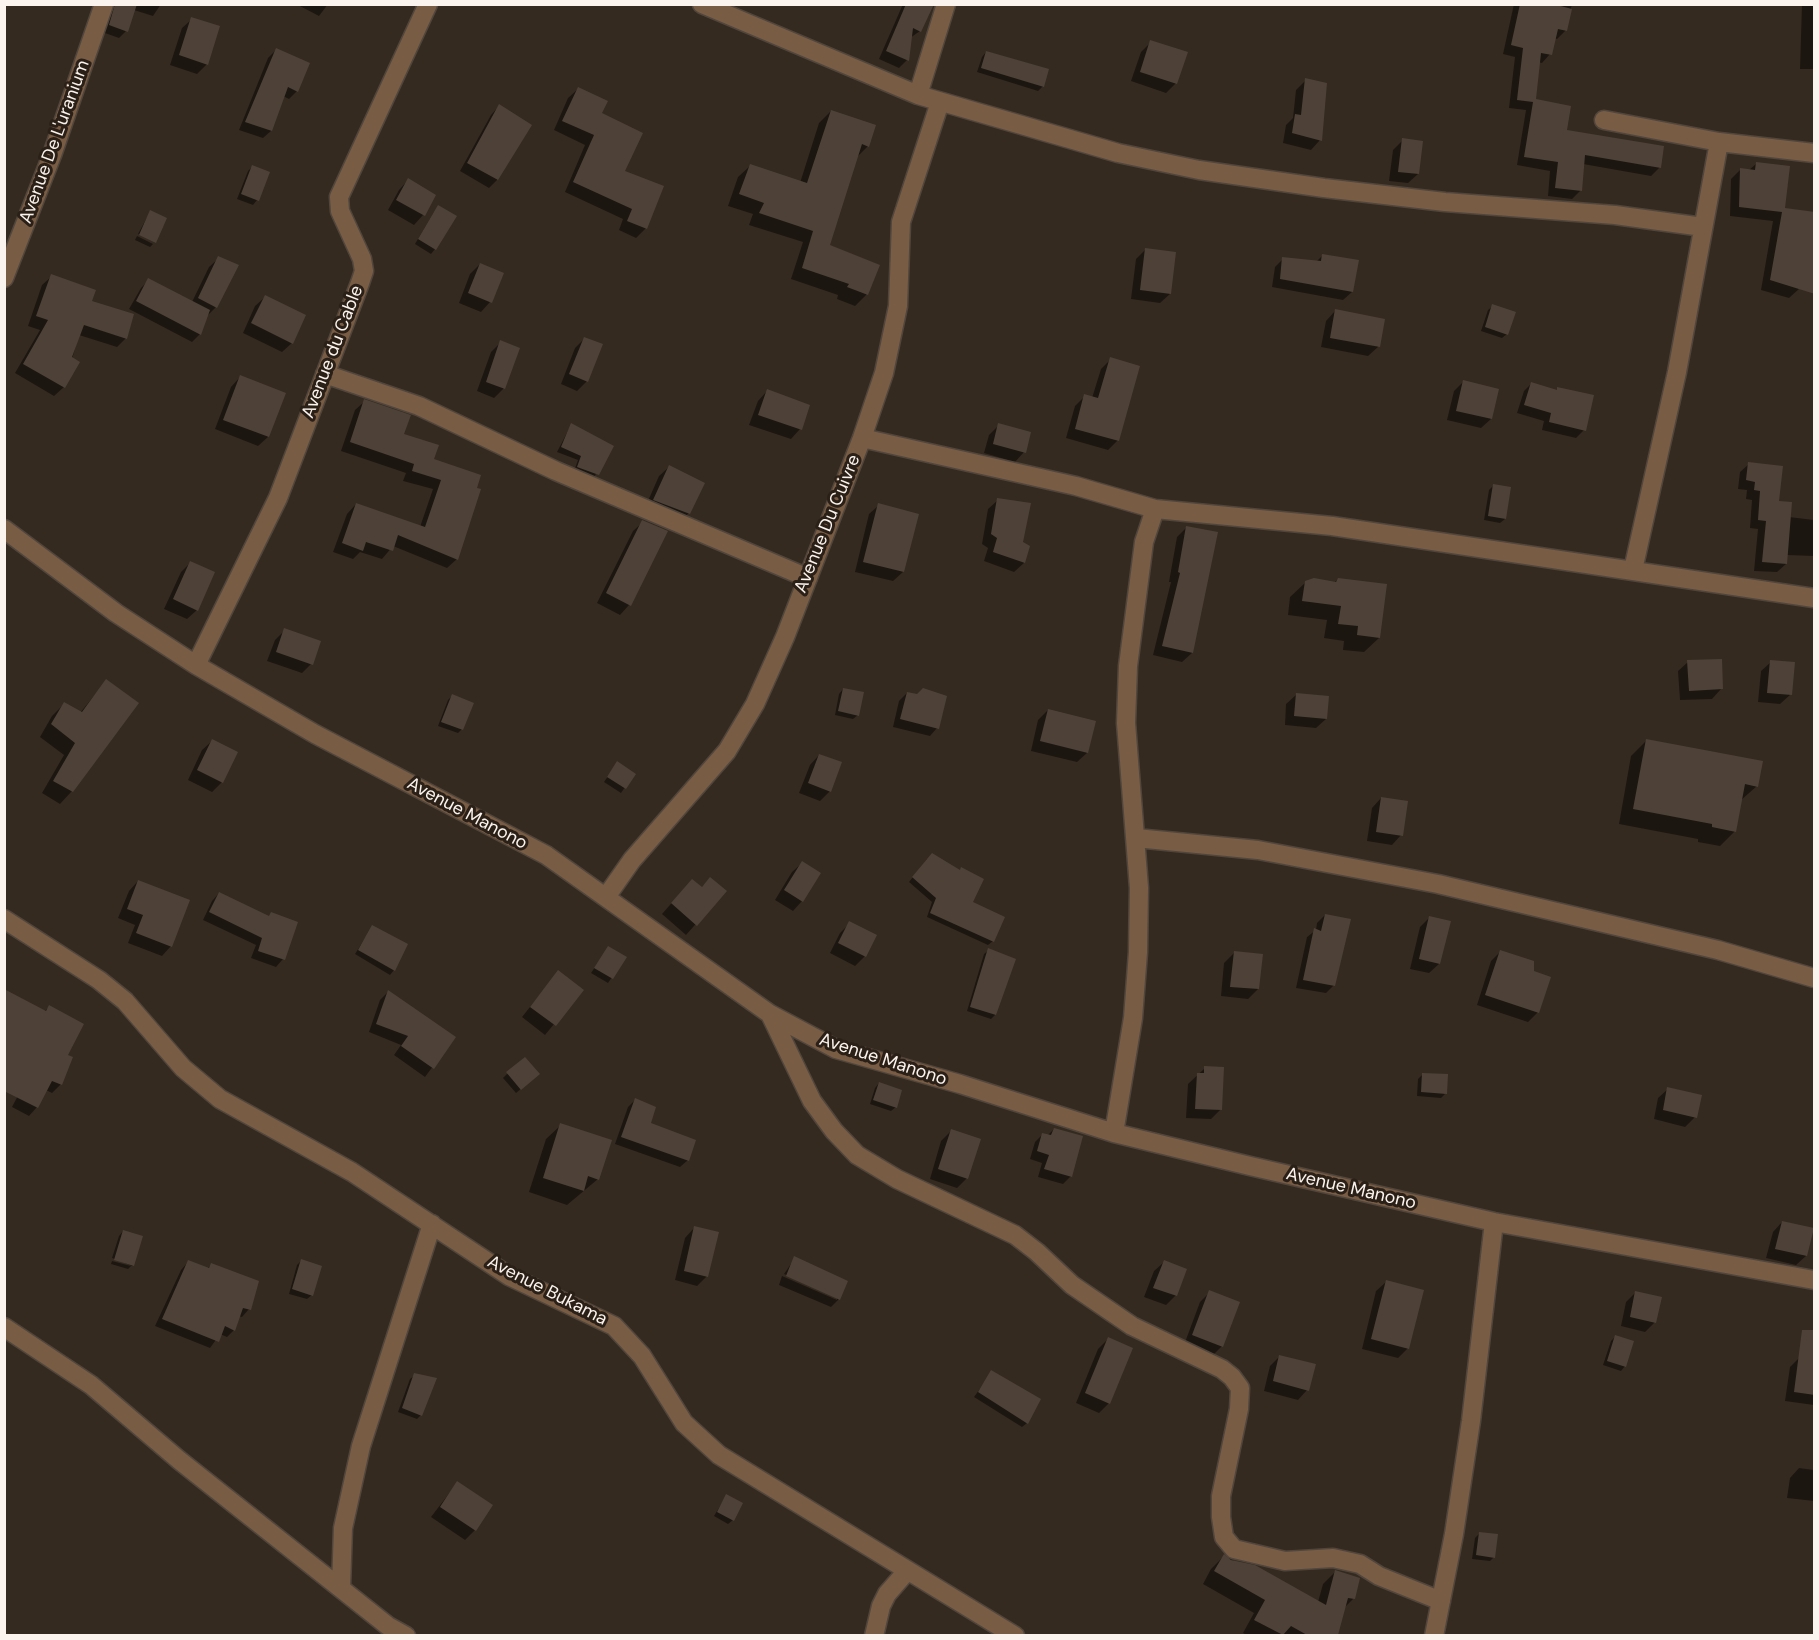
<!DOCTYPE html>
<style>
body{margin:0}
#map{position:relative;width:1819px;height:1640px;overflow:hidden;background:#352a20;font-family:"DM Sans",sans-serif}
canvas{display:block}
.frame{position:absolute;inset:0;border:6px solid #fbf3ed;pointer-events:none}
</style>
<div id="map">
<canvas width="1819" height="1640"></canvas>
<div class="frame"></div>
</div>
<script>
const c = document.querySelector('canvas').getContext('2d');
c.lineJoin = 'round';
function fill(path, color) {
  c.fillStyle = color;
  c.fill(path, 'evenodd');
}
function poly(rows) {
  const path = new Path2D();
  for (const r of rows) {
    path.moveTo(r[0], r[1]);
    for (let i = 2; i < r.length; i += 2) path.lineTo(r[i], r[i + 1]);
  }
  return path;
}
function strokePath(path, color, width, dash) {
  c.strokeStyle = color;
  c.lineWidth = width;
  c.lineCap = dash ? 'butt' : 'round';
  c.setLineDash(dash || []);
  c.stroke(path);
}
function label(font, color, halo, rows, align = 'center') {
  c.font = font + ' "DM Sans",sans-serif';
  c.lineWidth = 6;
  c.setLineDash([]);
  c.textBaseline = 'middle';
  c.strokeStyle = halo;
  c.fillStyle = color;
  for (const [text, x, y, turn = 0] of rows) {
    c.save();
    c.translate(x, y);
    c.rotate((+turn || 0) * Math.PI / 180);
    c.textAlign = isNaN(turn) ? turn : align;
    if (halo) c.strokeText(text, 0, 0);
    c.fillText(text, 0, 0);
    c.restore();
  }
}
fill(poly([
 [111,4,161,4,153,16,134,10,126,31,119,38,102,32],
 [296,4,328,4,319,16],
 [903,4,932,4,920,31,910,38,907,60,899,68,879,59],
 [1514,4,1572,4,1566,30,1557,39,1554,38,1550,54,1542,63,1538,62,1534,100,1565,131,1660,167,1651,176,1583,164,1581,190,1572,199,1548,196,1550,171,1517,165,1526,110,1509,108,1515,57,1503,54],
 [1802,4,1814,4,1814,69,1800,69],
 [192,19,207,64,197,74,170,65,182,28],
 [1151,42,1176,83,1166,93,1131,81,1141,52],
 [276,50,297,91,289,99,283,96,271,131,263,138,239,130,268,58],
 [986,52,1043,86,1038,91,977,72,982,57],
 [1306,80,1320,140,1311,150,1283,143,1286,125,1293,118,1296,90],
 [578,89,600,114,646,228,636,238,619,230,623,219,565,192,585,145,554,130,568,98],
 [499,106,530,125,497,180,489,188,460,171,491,115],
 [831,111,868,146,857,157,828,246,878,266,866,295,855,306,837,299,838,295,791,279,803,242,749,225,753,214,728,206,738,177,750,166,800,183,819,123],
 [1403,140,1418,174,1408,183,1389,181,1393,150],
 [1756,164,1783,209,1799,289,1789,298,1761,290,1773,221,1730,216,1731,179,1741,169,1749,170],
 [252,167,257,200,253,205,237,199,248,171],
 [408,180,434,196,423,215,414,225,388,210,399,190],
 [150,212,155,241,138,234],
 [434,212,435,249,431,254,415,244],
 [137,236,153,244,150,247,135,240],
 [1145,250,1170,294,1160,303,1131,299,1136,259],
 [1323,255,1352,292,1343,300,1272,287,1275,267,1283,259,1316,262],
 [219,258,216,307,206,317,200,334,192,342,129,309,141,288,149,280,192,302,209,267],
 [480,264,490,302,481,312,459,303,470,274],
 [52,276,90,302,126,338,117,347,79,335,64,387,54,396,15,373,40,330,28,326,42,285],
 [265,297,292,343,282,352,243,333,255,306],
 [1493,306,1507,334,1502,338,1481,331,1488,310],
 [1335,311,1383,320,1378,347,1368,356,1321,347,1326,321],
 [585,338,587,381,577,391,561,384,575,348],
 [501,342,504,388,494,398,477,391,491,352],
 [1111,359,1118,440,1108,450,1066,438,1075,406,1085,396,1092,398,1101,369],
 [240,377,268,437,258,446,215,429,231,387],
 [1463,382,1491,419,1481,428,1447,420,1454,391],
 [1532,383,1556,391,1558,389,1584,430,1576,438,1542,430,1544,421,1517,413,1524,391],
 [767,391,800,429,791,439,749,425,758,401],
 [365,401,432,460,479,476,457,559,447,568,393,546,382,559,360,552,353,559,333,552,347,514,356,504,420,527,433,489,403,481,406,473,341,451,355,410],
 [571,425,612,446,593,479,574,471,578,460,557,452],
 [999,425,1024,452,1015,462,984,453,989,435],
 [1749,464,1789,517,1814,520,1814,556,1786,555,1786,564,1777,572,1754,571,1758,529,1750,528,1752,500,1746,499,1747,490,1738,489,1740,472],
 [669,467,689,513,679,522,644,510,659,476],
 [1493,486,1505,519,1500,523,1484,520,1489,490],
 [998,500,1021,543,1028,547,1024,563,1014,572,984,561,988,548,982,544,988,509],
 [879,505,903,572,893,581,855,572,869,514],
 [643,522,629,605,620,615,597,603,633,531],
 [1187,527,1192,653,1182,662,1153,655,1171,582,1169,582,1177,537],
 [191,562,197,610,187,619,164,609,181,572],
 [1338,579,1379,638,1364,652,1343,650,1344,641,1324,638,1327,620,1288,615,1290,597,1306,582,1334,583],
 [285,630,311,664,302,673,267,661,275,640],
 [1688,662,1721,689,1712,699,1680,700,1678,671],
 [1771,662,1790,695,1780,704,1758,702,1761,671],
 [106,681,72,791,60,804,42,793,64,755,40,737,52,716,64,704,80,713],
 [843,689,858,715,853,719,835,715,839,694],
 [907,693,937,728,930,736,893,727,899,701],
 [1296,695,1326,719,1316,728,1285,725,1286,704],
 [452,696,462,729,458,733,438,726,448,700],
 [1048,710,1087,753,1077,762,1031,751,1038,720],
 [212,741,222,782,212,792,188,780,202,750],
 [1646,741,1757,786,1740,801,1735,831,1720,846,1698,842,1698,839,1619,824,1631,756],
 [819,755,830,791,820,801,799,793,810,765],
 [617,763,634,774,621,793,604,782],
 [1381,798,1401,835,1392,845,1367,841,1372,808],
 [927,859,971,903,993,941,988,945,927,917,932,902,909,882],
 [802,863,802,901,793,911,775,900,792,872],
 [710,879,725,891,686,935,662,914,683,890,701,888],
 [138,881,171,946,162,956,128,943,135,925,118,918,129,891],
 [219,893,283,959,276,967,251,958,256,945,203,920,212,901],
 [1325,915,1334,985,1326,993,1296,988,1307,937,1316,930,1317,923],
 [1430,917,1449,922,1439,964,1429,973,1410,969,1420,927],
 [850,923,865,956,855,966,830,953,840,933],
 [372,927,394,970,390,975,355,954],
 [608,948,625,958,608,983,591,973],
 [989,950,995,1015,991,1019,967,1011,984,954],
 [1501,951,1532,972,1538,1012,1528,1022,1477,1005,1491,961],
 [1234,953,1258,989,1248,999,1221,996,1224,963],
 [558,972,582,990,545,1035,522,1017],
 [388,992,454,1038,425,1077,394,1055,401,1045,369,1032,380,1000],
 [49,1007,66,1056,61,1084,52,1093,46,1090,37,1107,29,1116,12,1107,25,1082,44,1012],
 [1205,1068,1221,1109,1211,1119,1186,1118,1188,1084],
 [507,1074,533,1079,516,1093,503,1078],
 [1423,1074,1445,1094,1441,1098,1417,1096,1418,1079],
 [879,1083,896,1107,891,1111,870,1104,875,1088],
 [1668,1089,1695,1117,1685,1127,1654,1119,1658,1098],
 [635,1100,650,1124,688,1160,680,1167,615,1144,628,1107],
 [561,1125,598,1179,567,1205,529,1192,546,1139],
 [1054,1129,1071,1176,1063,1184,1038,1177,1042,1163,1030,1159,1035,1142,1043,1134,1047,1136],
 [951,1131,967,1178,957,1188,930,1179,941,1141],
 [1782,1222,1806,1256,1796,1265,1766,1258,1773,1232],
 [694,1228,707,1276,697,1286,675,1280,685,1238],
 [123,1231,133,1265,132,1266,112,1258,119,1236],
 [795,1258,846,1282,839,1299,831,1307,779,1285,782,1276,837,1300,837,1297,784,1274],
 [112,1261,131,1266,128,1269,111,1264],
 [301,1261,312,1295,307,1299,289,1294,297,1265],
 [188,1262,207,1269,212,1264,249,1309,242,1317,239,1316,234,1330,227,1337,220,1334,210,1348,155,1326,181,1270],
 [1164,1262,1176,1295,1166,1305,1144,1297,1154,1271],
 [1386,1282,1408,1348,1398,1358,1362,1349,1376,1291],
 [1210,1292,1222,1346,1212,1356,1184,1345,1200,1302],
 [1636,1292,1655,1322,1645,1332,1621,1326,1626,1302],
 [1615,1337,1625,1366,1621,1371,1603,1365,1611,1341],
 [1108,1339,1109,1403,1099,1413,1076,1403,1098,1349],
 [1280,1356,1307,1390,1298,1400,1264,1391,1270,1366],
 [1799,1358,1814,1361,1814,1405,1785,1401,1790,1367],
 [992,1372,1027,1423,1022,1427,974,1397],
 [415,1375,421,1415,417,1419,398,1412,410,1379],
 [1799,1468,1814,1470,1814,1501,1787,1498,1790,1478],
 [457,1483,475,1530,465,1540,431,1517],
 [726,1496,733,1520,728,1524,714,1516],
 [1479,1534,1494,1557,1490,1561,1472,1559,1475,1538],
 [1224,1556,1318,1602,1323,1584,1335,1572,1353,1599,1343,1609,1336,1636,1248,1636,1243,1633,1254,1613,1203,1584,1211,1569],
 [1460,1634,1484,1636,1458,1636]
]), '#0007');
fill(poly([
 [115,4,137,4,128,32,109,25],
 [906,4,934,4,921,32,913,28,909,61,886,51],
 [1520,4,1553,4,1572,9,1567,31,1558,29,1552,55,1541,53,1536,99,1571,106,1567,130,1664,146,1661,168,1585,155,1582,191,1555,188,1558,162,1524,157,1533,102,1517,100,1523,48,1511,45],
 [191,17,220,26,208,65,179,55],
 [1150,40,1188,52,1177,84,1140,72],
 [276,48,310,63,298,92,288,87,272,131,245,122],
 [986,51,1049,69,1044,87,981,68],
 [1305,78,1327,83,1322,141,1292,133,1295,114,1301,115],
 [578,87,608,101,602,113,643,133,625,171,664,186,647,229,627,221,632,209,573,182,594,135,562,121],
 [499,104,532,125,498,180,467,163],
 [831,110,876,125,869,147,862,144,830,245,880,265,868,295,847,287,849,284,802,268,813,231,759,213,764,203,739,194,750,164,807,183],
 [1402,138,1423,141,1419,174,1398,172],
 [1756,162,1790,166,1785,208,1815,212,1815,294,1770,280,1782,212,1739,207,1740,168,1755,170],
 [252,165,270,172,259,201,241,194],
 [408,178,436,195,425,216,396,200],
 [438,205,457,216,436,250,418,239],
 [150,210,167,218,156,243,139,235],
 [1145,248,1176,252,1171,294,1140,290],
 [1322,254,1359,260,1353,292,1280,279,1282,257,1321,261],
 [218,256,239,265,217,308,198,298],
 [480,263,504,273,492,303,468,293],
 [51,274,96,290,92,301,134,314,127,339,84,325,72,357,80,362,65,388,23,364,48,320,36,316],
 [148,278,210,310,201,335,136,301],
 [265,295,306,315,293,344,251,323],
 [1492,304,1516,312,1508,335,1485,327],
 [1335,309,1385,319,1380,347,1330,338],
 [584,337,603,344,588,382,569,374],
 [500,340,520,348,505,389,486,382],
 [1110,357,1140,366,1119,441,1075,429,1084,394,1098,398],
 [240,375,286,393,269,437,223,420],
 [1463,380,1499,389,1492,419,1456,411],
 [1531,382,1557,390,1557,387,1594,395,1586,431,1549,422,1551,413,1524,405],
 [767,389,810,405,802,430,758,415],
 [364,399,411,415,404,434,439,445,434,459,481,475,477,488,481,489,458,560,398,535,393,551,366,542,363,551,342,543,356,503,425,527,441,480,412,471,414,464,350,442],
 [571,423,614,446,599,475,577,467,581,456,561,447],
 [998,423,1031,432,1026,453,993,444],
 [1748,462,1783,466,1779,501,1792,502,1787,564,1762,562,1766,521,1758,520,1760,491,1754,490,1755,482,1746,480],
 [669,465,705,483,690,514,653,500],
 [1493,484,1511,487,1506,519,1488,516],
 [997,498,1031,503,1023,542,1030,546,1025,563,993,552,997,538,991,534],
 [878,503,919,514,904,572,863,562],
 [642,520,668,531,631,606,606,593],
 [1186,526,1218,532,1193,653,1162,646,1180,573,1178,572],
 [190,561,215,572,198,611,173,599],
 [1314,578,1336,582,1338,578,1387,584,1380,638,1357,635,1358,626,1338,624,1341,606,1302,601,1305,581],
 [284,628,321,641,313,665,276,652],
 [1722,659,1723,689,1689,691,1687,660],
 [1770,660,1795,662,1792,695,1767,693],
 [106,679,139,703,73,792,53,781,75,743,51,724,64,702,82,712],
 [843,688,864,692,859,716,838,711],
 [923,688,947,696,939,729,900,719,907,692,917,694],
 [1296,693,1329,696,1327,719,1294,716],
 [452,694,474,703,463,730,441,722],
 [1048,709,1096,721,1088,753,1040,741],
 [212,739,238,752,223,783,197,770],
 [1646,739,1763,761,1758,787,1745,784,1736,832,1712,827,1712,824,1633,809],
 [819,754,842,762,831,792,808,783],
 [617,761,636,774,626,789,607,777],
 [1381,797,1408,801,1403,836,1376,832],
 [932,853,960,870,961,867,984,879,973,902,1005,917,994,942,930,913,936,898,912,877],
 [802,861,821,873,803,902,784,890],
 [710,877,727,891,697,926,671,903,692,879,702,887],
 [138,880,190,900,172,947,136,933,143,915,127,909],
 [219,892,269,916,271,912,298,922,285,960,258,951,262,938,209,912],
 [1325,914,1351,919,1335,986,1303,980,1314,928,1321,931],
 [1429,916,1451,921,1440,964,1419,959],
 [849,921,877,935,866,957,838,943],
 [372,925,408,944,395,971,358,950],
 [608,946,627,957,613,979,594,968],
 [988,948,1016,959,996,1015,970,1007],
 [1500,950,1534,961,1534,971,1551,977,1539,1013,1485,995],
 [1234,951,1263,954,1259,989,1230,987],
 [558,970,584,990,556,1026,530,1007],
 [4,989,46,1011,49,1005,84,1024,68,1055,73,1057,62,1085,52,1081,38,1108,4,1091],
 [388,990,456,1037,434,1069,401,1046,408,1036,376,1024],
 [525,1057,540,1074,521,1090,506,1072],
 [1204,1066,1224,1067,1222,1110,1195,1109,1197,1073,1204,1073],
 [1422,1073,1448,1074,1447,1094,1421,1092],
 [879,1082,902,1090,897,1108,873,1100],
 [1667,1087,1702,1095,1697,1118,1663,1110],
 [635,1098,656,1107,651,1123,696,1140,689,1161,621,1137],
 [560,1123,612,1140,599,1180,588,1176,584,1191,543,1178],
 [1054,1128,1083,1136,1072,1177,1044,1169,1049,1155,1037,1151,1042,1133,1051,1135],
 [951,1129,981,1139,968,1179,938,1169],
 [1782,1221,1814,1228,1807,1256,1775,1249],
 [694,1226,719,1232,708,1277,684,1271],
 [123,1230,143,1236,134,1266,114,1260],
 [794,1256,848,1281,840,1300,786,1276],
 [301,1259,322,1266,313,1296,292,1289],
 [188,1260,209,1268,211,1263,259,1281,251,1310,243,1308,235,1331,225,1326,219,1342,162,1319],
 [1164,1260,1187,1269,1177,1296,1153,1288],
 [1386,1280,1424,1290,1409,1349,1371,1339],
 [1209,1290,1240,1302,1223,1347,1192,1335],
 [1635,1291,1662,1297,1656,1323,1630,1317],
 [1802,1330,1815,1330,1815,1395,1794,1392],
 [1615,1335,1634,1341,1626,1367,1607,1361],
 [1108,1337,1133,1348,1110,1404,1085,1393],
 [1279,1355,1316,1364,1309,1391,1273,1381],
 [991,1370,1041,1399,1028,1424,978,1392],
 [414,1373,437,1378,422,1416,402,1408],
 [457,1481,493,1505,476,1531,440,1507],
 [726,1494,743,1503,734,1521,717,1512],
 [1479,1532,1498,1534,1495,1558,1476,1555],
 [1224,1554,1231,1560,1255,1565,1326,1605,1335,1570,1360,1578,1355,1599,1348,1598,1338,1635,1307,1635,1291,1626,1283,1635,1254,1620,1265,1600,1214,1571]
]), '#4e4238');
const street = poly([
 [702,4,918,95,1118,153,1199,170,1324,188,1445,202,1615,215,1703,227],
 [918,95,946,4],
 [1604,120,1719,142,1814,153],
 [4,278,52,155,104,4],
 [325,374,419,406,556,471,808,578],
 [862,438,1076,486,1155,509,1332,526,1814,598],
 [4,529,116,613,196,665,315,734,546,855,770,1014,836,1049,960,1084,1114,1133,1250,1166,1494,1222,1814,1280],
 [1633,570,1677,372,1719,142],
 [196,665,278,498,360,283,364,271,362,259,340,211,339,197,428,4],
 [1136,838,1258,850,1438,884,1718,950,1814,978],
 [606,897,632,860,727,751,755,704,785,637,862,438,884,373,898,306,901,222,940,102],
 [4,919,99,980,125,1001,183,1068,220,1099,352,1172,509,1276,614,1326,642,1356,684,1423,719,1455,1015,1636],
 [770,1014,812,1101,834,1131,857,1155,897,1179,1015,1235,1037,1252,1072,1285,1132,1326,1222,1369,1232,1377,1240,1388,1239,1409,1221,1496,1221,1517,1224,1537,1234,1549,1285,1561,1333,1558,1360,1564,1379,1576,1441,1601],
 [1114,1133,1133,1018,1138,952,1139,888,1126,723,1128,666,1144,542,1155,509],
 [4,1327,91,1385,179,1460,388,1626,406,1636],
 [341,1587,343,1528,361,1446,432,1224],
 [874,1636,881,1606,887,1594,907,1571],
 [1434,1636,1454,1534,1471,1421,1494,1222]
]);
strokePath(street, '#51463d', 21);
strokePath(street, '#795c44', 18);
label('18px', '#fbf3ed', '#2b2017', [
 ["Avenue De L'uranium",55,142,-70],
 ["Avenue du Cable",333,352,-69],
 ["Avenue Du Cuivre",828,524,-68],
 ["Avenue Manono",467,814,28],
 ["Avenue Manono",883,1060,18],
 ["Avenue Manono",1351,1189,13],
 ["Avenue Bukama",547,1291,27]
]);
</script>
